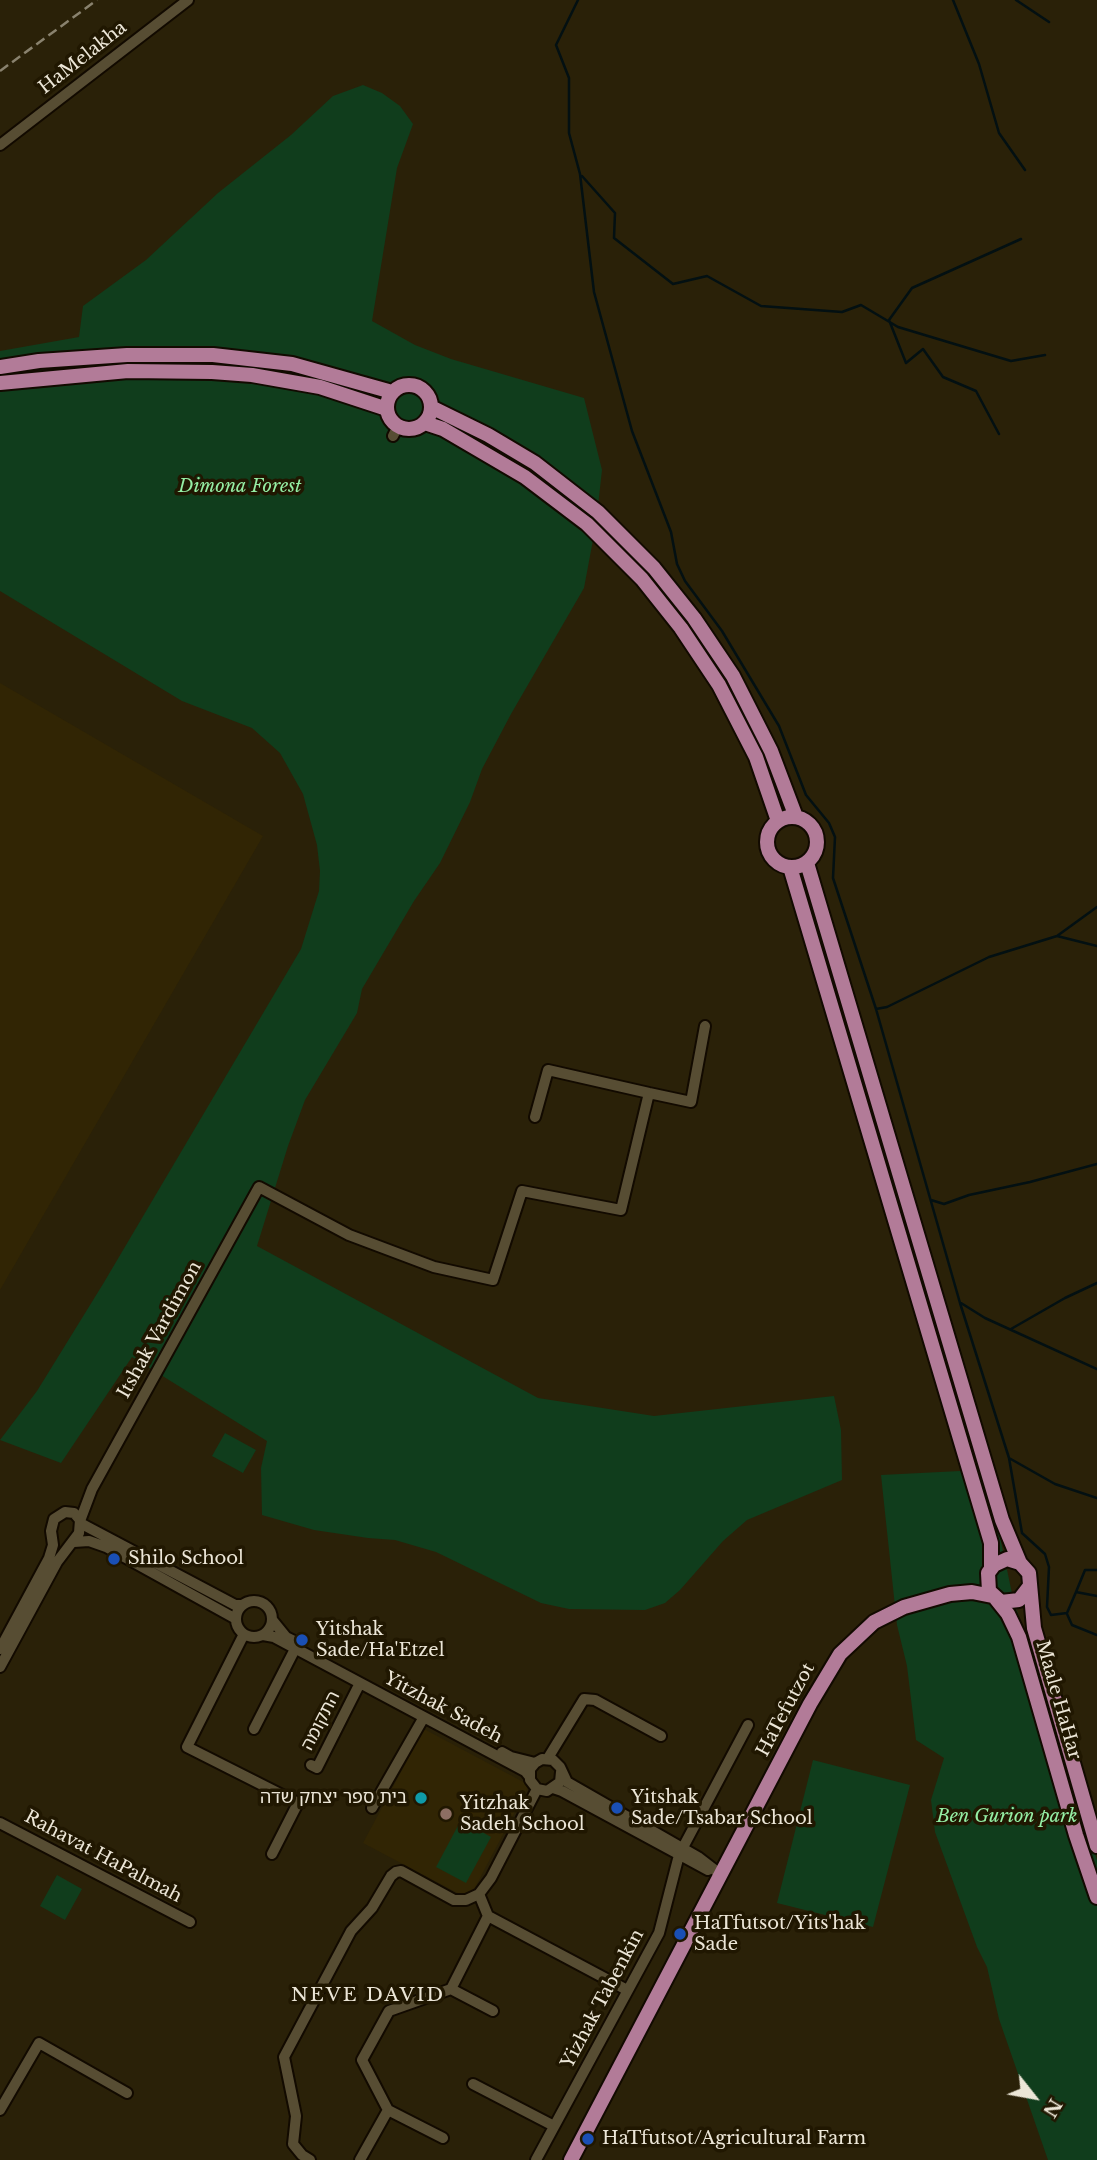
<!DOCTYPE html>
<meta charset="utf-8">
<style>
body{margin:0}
#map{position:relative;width:1097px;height:2160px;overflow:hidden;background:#2a2108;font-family:"Libre Baskerville",serif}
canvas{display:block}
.north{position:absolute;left:999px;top:2062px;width:70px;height:70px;-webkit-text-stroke:5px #201701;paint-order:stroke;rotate:121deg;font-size:19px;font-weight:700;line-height:28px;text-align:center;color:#ece6d7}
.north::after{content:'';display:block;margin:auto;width:24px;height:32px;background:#ece6d7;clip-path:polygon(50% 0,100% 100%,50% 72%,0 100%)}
</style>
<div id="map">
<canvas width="1097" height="2160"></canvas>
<div class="north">N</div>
</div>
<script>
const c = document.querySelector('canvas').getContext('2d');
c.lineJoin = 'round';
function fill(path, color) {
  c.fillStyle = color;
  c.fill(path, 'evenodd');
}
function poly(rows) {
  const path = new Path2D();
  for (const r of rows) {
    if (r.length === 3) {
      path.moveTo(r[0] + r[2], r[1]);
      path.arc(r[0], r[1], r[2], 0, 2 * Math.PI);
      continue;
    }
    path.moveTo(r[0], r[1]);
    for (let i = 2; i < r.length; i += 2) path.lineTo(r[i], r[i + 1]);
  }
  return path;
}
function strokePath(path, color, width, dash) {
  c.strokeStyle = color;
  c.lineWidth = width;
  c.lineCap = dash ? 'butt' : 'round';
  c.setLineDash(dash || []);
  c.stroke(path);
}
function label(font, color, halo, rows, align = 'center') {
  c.font = font + ' "Libre Baskerville","Noto Sans Hebrew",serif';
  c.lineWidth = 7;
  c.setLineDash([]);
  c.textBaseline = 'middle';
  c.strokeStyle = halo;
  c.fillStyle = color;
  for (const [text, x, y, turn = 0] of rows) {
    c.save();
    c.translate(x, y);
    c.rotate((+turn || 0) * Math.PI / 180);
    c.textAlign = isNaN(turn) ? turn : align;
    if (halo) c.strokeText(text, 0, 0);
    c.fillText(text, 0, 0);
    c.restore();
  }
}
fill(poly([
 [0,683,263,836,0,1290],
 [424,1729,529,1785,469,1899,363,1843]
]), '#312504');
fill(poly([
 [363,85,382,93,400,106,413,124,397,168,372,321,415,345,451,359,584,398,602,470,596,524,584,588,511,714,482,769,470,802,440,863,414,901,362,989,357,1013,305,1100,288,1146,257,1246,538,1398,654,1416,834,1396,841,1430,842,1480,747,1520,723,1541,680,1590,665,1603,645,1610,569,1609,541,1603,436,1552,395,1540,368,1538,314,1530,262,1515,261,1468,267,1441,132,1357,61,1463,0,1440,37,1391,103,1284,301,949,319,891,320,871,317,845,303,794,280,753,252,728,182,701,0,591,0,351,79,337,83,306,146,260,218,193,291,135,333,96],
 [225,1433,256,1450,243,1473,212,1456],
 [960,1471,971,1473,984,1483,993,1504,1013,1598,1097,1860,1097,2160,1048,2160,999,2019,987,1967,977,1947,935,1832,931,1800,944,1758,916,1740,907,1666,897,1625,881,1475],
 [813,1760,910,1785,873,1927,777,1903],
 [461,1820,491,1837,466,1883,436,1867],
 [57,1875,82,1889,65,1920,40,1906]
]), '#103d1c');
strokePath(poly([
 [578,0,556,45,569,78,569,133,580,174,594,292,632,431,671,532,677,564,685,581,722,631,779,726,806,795,829,823,835,837,833,878,876,1009,960,1303,1009,1458,1022,1533,1045,1554,1049,1567,1047,1607,1051,1615,1067,1613,1076,1592,1097,1596],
 [953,0,979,64,999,133,1025,170],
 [1016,0,1049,22],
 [582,176,615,213,614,238,673,284,707,276,761,306,842,312,861,305,898,327,1011,361,1045,355],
 [999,434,976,391,943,377,923,349,906,363,889,320,912,288,1021,239],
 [1057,936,1097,907],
 [876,1009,887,1007,989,957,1057,936,1097,946],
 [931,1200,944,1204,969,1195,1030,1182,1097,1164],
 [961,1303,985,1318,1097,1369],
 [1011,1329,1065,1298,1097,1283],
 [1009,1458,1055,1484,1097,1498],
 [1076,1592,1085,1570,1097,1570],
 [1067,1614,1072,1625,1097,1635]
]), '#031012', 2.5);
const minor = poly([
 [0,145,188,0],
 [393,436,398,426],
 [649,1093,691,1102,705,1026],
 [80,1521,92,1489,259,1187,349,1235,434,1267,493,1280,522,1191,621,1210,649,1093,548,1070,535,1117],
 [80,1523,235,1605,242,1605],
 [74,1542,89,1541,106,1547,236,1619],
 [254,1619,18],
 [273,1621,286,1637,296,1642],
 [244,1634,187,1747,298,1803,272,1854],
 [263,1635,274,1637,525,1771,529,1776],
 [0,1649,49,1558,53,1545,51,1531,54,1519,65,1512,74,1513,80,1520,79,1533,57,1562,0,1667],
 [254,1729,295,1649],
 [502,1752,511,1757,535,1763],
 [548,1758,584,1699,595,1700,661,1736],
 [311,1765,317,1768,360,1683],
 [561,1772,560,1782,547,1791,537,1789,530,1780,530,1769,535,1763,542,1759,553,1760,560,1767,567,1782,698,1857,720,1874],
 [553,1788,562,1791,708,1870],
 [372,1808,424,1717],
 [0,1823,190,1922],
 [479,1894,491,1878,537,1789],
 [451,1989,493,2011],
 [473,2084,554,2126],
 [0,2110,39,2043,127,2093],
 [388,2110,443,2138],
 [310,2160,302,2155,293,2144,296,2116,284,2057,351,1931,372,1908,391,1876,396,1872,401,1871,454,1900,466,1900,479,1894,488,1916,627,1990],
 [360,2160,388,2110,362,2060,389,2011,451,1989,488,1916],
 [536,2160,659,1933,679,1855,748,1725]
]);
const major = poly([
 [0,367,39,361,127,355,213,355,292,364,392,392],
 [0,383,128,371,212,372,252,375,320,387,387,409],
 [409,407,22],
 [431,407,488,435,535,463,598,512,654,568,694,618,733,676,771,751,796,817],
 [425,423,443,429,525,477,587,524,642,579,681,628,719,685,756,757,778,821],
 [792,842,25],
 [807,863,1002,1520,1020,1563],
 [790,867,991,1543,991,1568],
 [1029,1587,1019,1600,1001,1602,989,1591,988,1573,994,1565,1007,1559,1020,1563,1029,1573,1034,1628,1097,1846],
 [996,1599,1008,1614,1019,1637,1076,1835,1097,1897],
 [571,2160,810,1704,840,1654,874,1622,904,1607,950,1594,972,1592,992,1596]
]);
strokePath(minor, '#120a00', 14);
strokePath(major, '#120a00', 18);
strokePath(minor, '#574d33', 10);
strokePath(major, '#b27b98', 14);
strokePath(poly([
 [0,71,97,0]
]), '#89826e', 2.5, [10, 5]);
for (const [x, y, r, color] of [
 [114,1559,7,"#1a4fb4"],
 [302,1640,7,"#1a4fb4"],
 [421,1798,7,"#0f9aa8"],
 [617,1808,7,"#1a4fb4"],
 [446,1814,7,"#8d6e63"],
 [680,1934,7,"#1a4fb4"],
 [588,2139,7,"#1a4fb4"]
]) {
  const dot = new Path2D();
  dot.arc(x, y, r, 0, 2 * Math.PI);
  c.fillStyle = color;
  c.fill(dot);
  strokePath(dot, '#201701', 2.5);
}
label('18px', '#ece6d7', '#201701', [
 ["HaMelakha",83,58,-38],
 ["Itshak Vardimon",160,1330,-61],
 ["Maale HaHar",1058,1700,74],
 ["Yitzhak Sadeh",443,1708,28],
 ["HaTefutzot",786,1710,-62],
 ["התקומה",321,1721,-63],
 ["Rahavat HaPalmah",103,1857,28],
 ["Yizhak Tabenkin",603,1999,-62]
]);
label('italic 18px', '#95efa5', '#201701', [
 ["Dimona Forest",240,487],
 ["Ben Gurion park",1007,1817]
]);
label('18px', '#ece6d7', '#201701', [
 ["Shilo School",128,1559],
 ["Yitshak",316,1630],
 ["Sade/Ha'Etzel",316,1651],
 ["בית ספר יצחק שדה",407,1798,"right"],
 ["Yitshak",631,1798],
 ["Sade/Tsabar School",631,1819],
 ["Yitzhak",460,1804],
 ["Sadeh School",460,1825],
 ["HaTfutsot/Yits'hak",694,1924],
 ["Sade",694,1945],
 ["HaTfutsot/Agricultural Farm",602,2139]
], 'left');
c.letterSpacing = '2px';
label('19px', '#ece6d7', '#201701', [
 ["NEVE DAVID",368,1996]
]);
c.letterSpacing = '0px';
</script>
